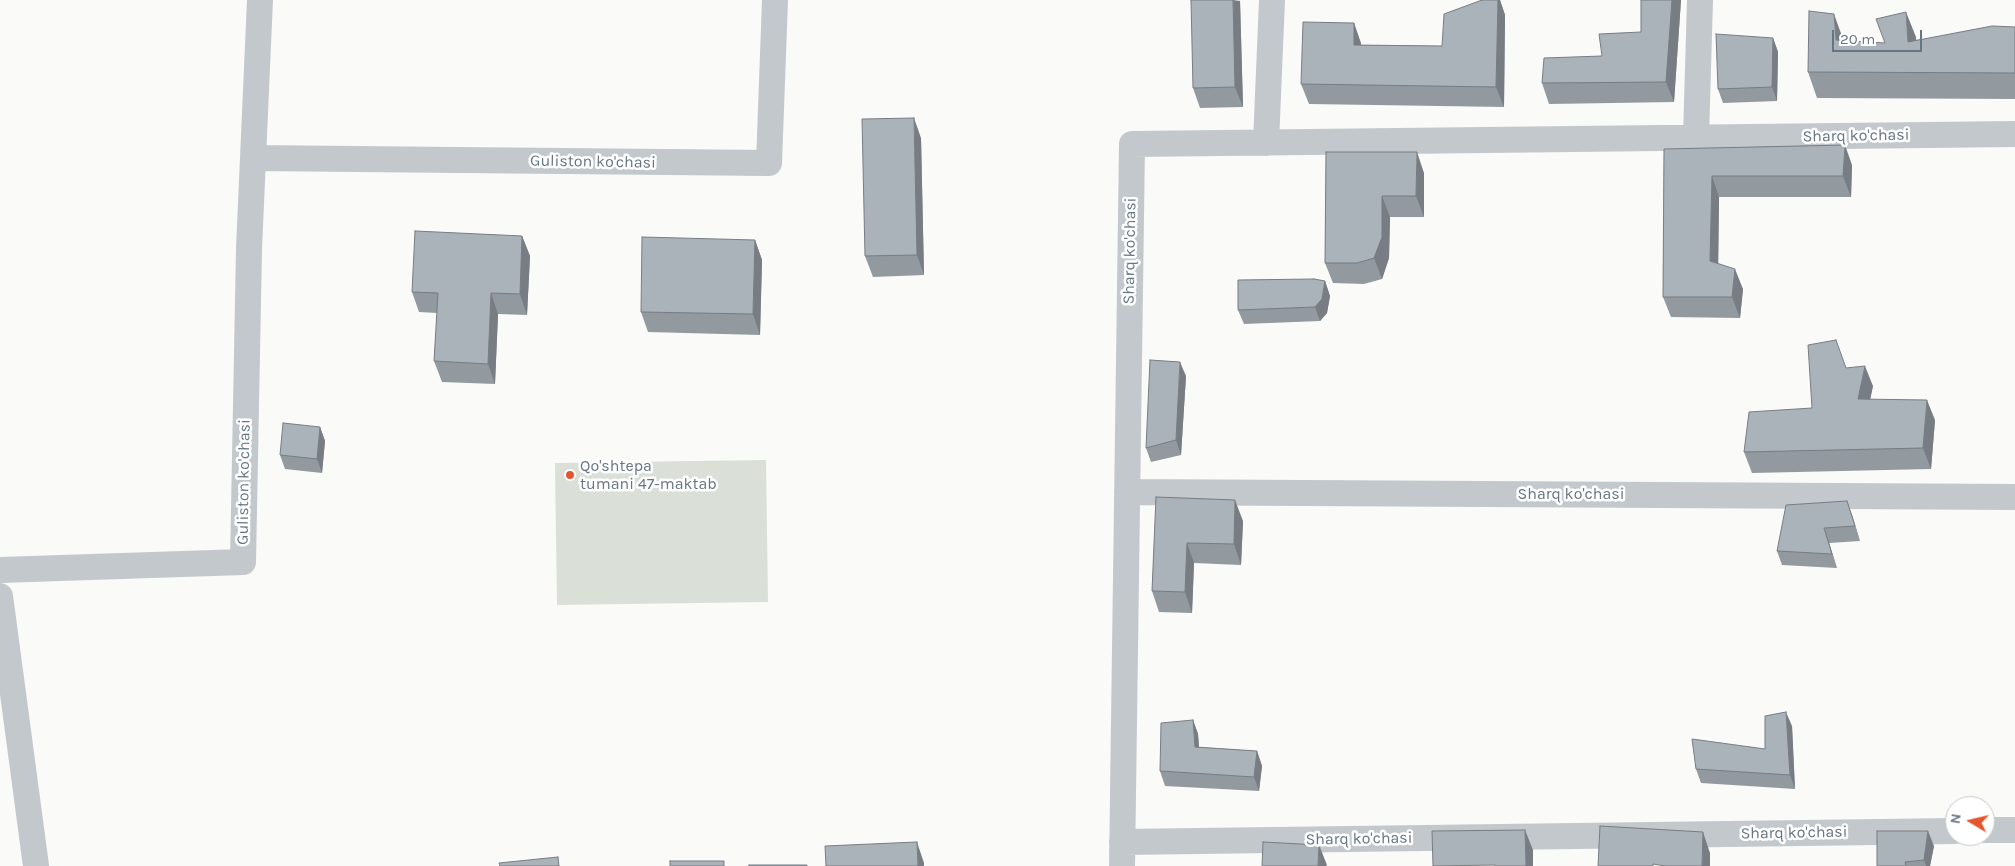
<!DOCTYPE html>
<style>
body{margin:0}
#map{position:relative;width:2015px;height:866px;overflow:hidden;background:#fafaf8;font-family:Karla,sans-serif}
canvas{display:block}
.north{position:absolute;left:1945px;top:796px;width:50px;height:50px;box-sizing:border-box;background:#fff;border:1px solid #c1c8cd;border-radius:50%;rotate:279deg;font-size:14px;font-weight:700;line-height:20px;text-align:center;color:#657683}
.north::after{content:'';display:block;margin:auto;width:18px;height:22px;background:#e4572e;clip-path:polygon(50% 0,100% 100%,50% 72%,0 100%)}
.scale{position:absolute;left:1832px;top:30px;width:90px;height:22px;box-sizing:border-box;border:2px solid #657683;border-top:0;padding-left:6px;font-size:15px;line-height:18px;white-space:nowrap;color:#657683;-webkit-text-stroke:4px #fff;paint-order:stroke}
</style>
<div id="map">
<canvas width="2015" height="866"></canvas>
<div class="north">N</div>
<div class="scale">20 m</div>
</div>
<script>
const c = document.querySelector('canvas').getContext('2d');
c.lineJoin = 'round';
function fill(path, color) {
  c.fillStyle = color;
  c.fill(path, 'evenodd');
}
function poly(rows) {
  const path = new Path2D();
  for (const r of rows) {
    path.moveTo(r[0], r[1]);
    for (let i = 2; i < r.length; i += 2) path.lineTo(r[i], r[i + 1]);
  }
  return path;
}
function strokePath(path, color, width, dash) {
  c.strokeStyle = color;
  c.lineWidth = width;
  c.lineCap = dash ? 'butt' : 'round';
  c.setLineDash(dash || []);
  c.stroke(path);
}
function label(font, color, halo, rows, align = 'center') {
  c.font = font + ' Karla,sans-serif';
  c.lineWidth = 5;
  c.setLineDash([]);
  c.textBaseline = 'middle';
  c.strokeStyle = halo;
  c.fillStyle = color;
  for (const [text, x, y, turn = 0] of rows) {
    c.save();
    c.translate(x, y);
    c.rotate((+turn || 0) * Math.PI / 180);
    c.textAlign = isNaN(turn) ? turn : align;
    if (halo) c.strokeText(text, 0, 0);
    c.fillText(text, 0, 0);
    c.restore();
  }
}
fill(poly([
 [766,460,768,602,557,605,555,463]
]), '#dadfd7');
strokePath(poly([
 [1696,138,1700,0],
 [1266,143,1272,0],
 [253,158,769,163,775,0],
 [1127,492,2015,497],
 [0,570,243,562,249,249,260,0],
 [0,596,36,866],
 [1985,830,2015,830],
 [1122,842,1955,831],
 [1122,866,1132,144,2015,134]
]), '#c3c8cc', 26);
fill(poly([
 [1240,0,1243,107,1200,108,1193,88],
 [1482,0,1500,0,1505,15,1504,107,1309,104,1301,84,1354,23,1361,45,1442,46],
 [1641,0,1681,0,1674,102,1549,104,1542,83,1602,56,1641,32],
 [2015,27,2015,99,1817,98,1808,72,1843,39,1843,41,1885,43,1916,37,1916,40],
 [1773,38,1778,52,1777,101,1723,103,1718,89],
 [921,138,924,275,873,277,865,256],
 [1664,149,1852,165,1851,197,1719,197,1718,264,1743,289,1740,318,1671,317,1663,297],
 [1326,152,1424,173,1424,217,1390,217,1389,258,1382,279,1364,284,1333,283,1325,263],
 [522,236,530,256,527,315,498,314,495,384,442,382,434,361,437,313,419,312,412,292],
 [755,240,762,260,760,335,648,332,641,312],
 [1325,281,1330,296,1327,313,1320,321,1244,324,1238,310],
 [1846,368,1873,386,1870,399,1935,420,1931,469,1752,473,1744,452,1812,408],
 [1186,376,1181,455,1151,462,1146,448],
 [320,427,325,441,322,473,285,469,280,455],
 [1156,497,1243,521,1241,565,1194,563,1192,613,1159,612,1152,591],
 [1852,515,1860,541,1829,543,1837,568,1782,565,1777,551],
 [1193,720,1198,734,1199,747,1257,751,1262,766,1259,791,1165,786,1160,771],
 [1792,726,1795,789,1701,783,1696,769,1765,749],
 [1934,846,1930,866,1877,866]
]), '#929a9f');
fill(poly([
 [1233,0,1240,1,1243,107,1235,87],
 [1498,0,1500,0,1505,15,1504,107,1496,87],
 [1672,0,1681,0,1674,102,1666,82],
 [1906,12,1916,37,1917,68,1908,42],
 [1834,14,1843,39,1845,66,1836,40],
 [1354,23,1361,43,1361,66,1354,45],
 [1773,38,1778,52,1777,101,1772,87],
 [914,118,921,138,924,275,917,255],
 [1845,145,1852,165,1851,197,1843,176],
 [1417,152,1424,173,1424,217,1416,196],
 [1712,176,1719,197,1718,282,1710,261],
 [1382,196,1390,217,1389,258,1382,279,1374,258],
 [522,236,530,256,527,315,520,294],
 [755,240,762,260,760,335,753,314],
 [1735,269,1743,289,1740,318,1732,297],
 [1325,281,1330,296,1327,313,1320,321,1315,307],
 [491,293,498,314,495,384,488,364],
 [1180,362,1186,376,1181,455,1176,440],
 [1865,366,1873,386,1866,420,1858,399],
 [1927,400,1935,420,1931,469,1923,448],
 [320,427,325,441,322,473,317,459],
 [1235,500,1243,521,1241,565,1234,544],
 [1847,501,1852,515,1860,541,1855,526],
 [1824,528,1829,543,1837,568,1832,554],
 [1187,543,1194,563,1192,613,1185,592],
 [1786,712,1792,726,1795,789,1790,775],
 [1193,720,1198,734,1200,761,1195,747],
 [1257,751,1262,766,1259,791,1254,777],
 [1525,830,1533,850,1533,866,1526,866],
 [1928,831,1934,846,1930,866,1926,866,1924,860],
 [1703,832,1710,853,1710,866,1702,866],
 [917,842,924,863,924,866,918,866],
 [1319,845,1327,865,1326,866,1318,866]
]), '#777d82');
const building = poly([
 [1191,0,1233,0,1235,87,1193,88,1191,0],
 [1482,0,1498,0,1496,87,1301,84,1303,22,1354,23,1354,45,1442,46,1444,14,1482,0],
 [1641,0,1672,0,1666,82,1542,83,1544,58,1602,56,1599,34,1641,32,1641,0],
 [1809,11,1834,14,1836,40,1885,43,1876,19,1906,12,1908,42,1992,26,2015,27,2015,73,1808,72,1809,11],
 [1716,34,1773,38,1772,87,1718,89,1716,34],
 [914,118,917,255,865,256,862,119,914,118],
 [1845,145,1843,176,1712,176,1710,261,1735,269,1732,297,1663,297,1664,149,1845,145],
 [1326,152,1417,152,1416,196,1382,196,1382,237,1374,258,1357,263,1325,263,1326,152],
 [415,231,522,236,520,294,491,293,488,364,434,361,438,293,412,292,415,231],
 [642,237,755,240,753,314,641,312,642,237],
 [1314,279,1325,281,1322,299,1315,307,1238,310,1238,280,1314,279],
 [1836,340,1846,368,1865,366,1858,399,1927,400,1923,448,1744,452,1749,412,1812,408,1808,345,1836,340],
 [1150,360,1180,362,1176,440,1146,448,1150,360],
 [283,423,320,427,317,459,280,455,283,423],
 [1156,497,1235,500,1234,544,1187,543,1185,592,1152,591,1156,497],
 [1847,501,1855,526,1824,528,1832,554,1777,551,1786,505,1847,501],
 [1786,712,1790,775,1696,769,1692,739,1765,749,1765,716,1786,712],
 [1193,720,1195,747,1257,751,1254,777,1160,771,1161,723,1193,720],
 [1600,826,1703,832,1702,866,1665,866,1653,864,1653,866,1598,866,1600,826],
 [1525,830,1526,866,1495,866,1495,865,1433,866,1432,831,1525,830],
 [1877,831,1928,831,1924,860,1905,862,1906,866,1877,866,1877,831],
 [917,842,918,866,826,866,825,846,917,842],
 [1263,842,1319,845,1318,866,1262,866,1263,842],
 [558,857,559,866,500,866,499,863,558,857],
 [670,861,724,861,724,866,670,866,670,861],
 [749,865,807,865,807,866,749,866,749,865]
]);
fill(building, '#aab3b9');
strokePath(building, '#777d82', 1);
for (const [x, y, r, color] of [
 [570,475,5,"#e4572e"]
]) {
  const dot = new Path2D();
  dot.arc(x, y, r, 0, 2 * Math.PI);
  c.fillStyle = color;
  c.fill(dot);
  strokePath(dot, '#fff', 2);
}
label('16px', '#657683', '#fff', [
 ["Sharq ko'chasi",1856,136,-1],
 ["Guliston ko'chasi",593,162,1],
 ["Sharq ko'chasi",1130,251,-89],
 ["Guliston ko'chasi",244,482,-89],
 ["Sharq ko'chasi",1571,494],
 ["Sharq ko'chasi",1794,833,-1],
 ["Sharq ko'chasi",1359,839,-1]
]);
label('16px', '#657683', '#fff', [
 ["Qo'shtepa",580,466],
 ["tumani 47-maktab",580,484]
], 'left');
</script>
